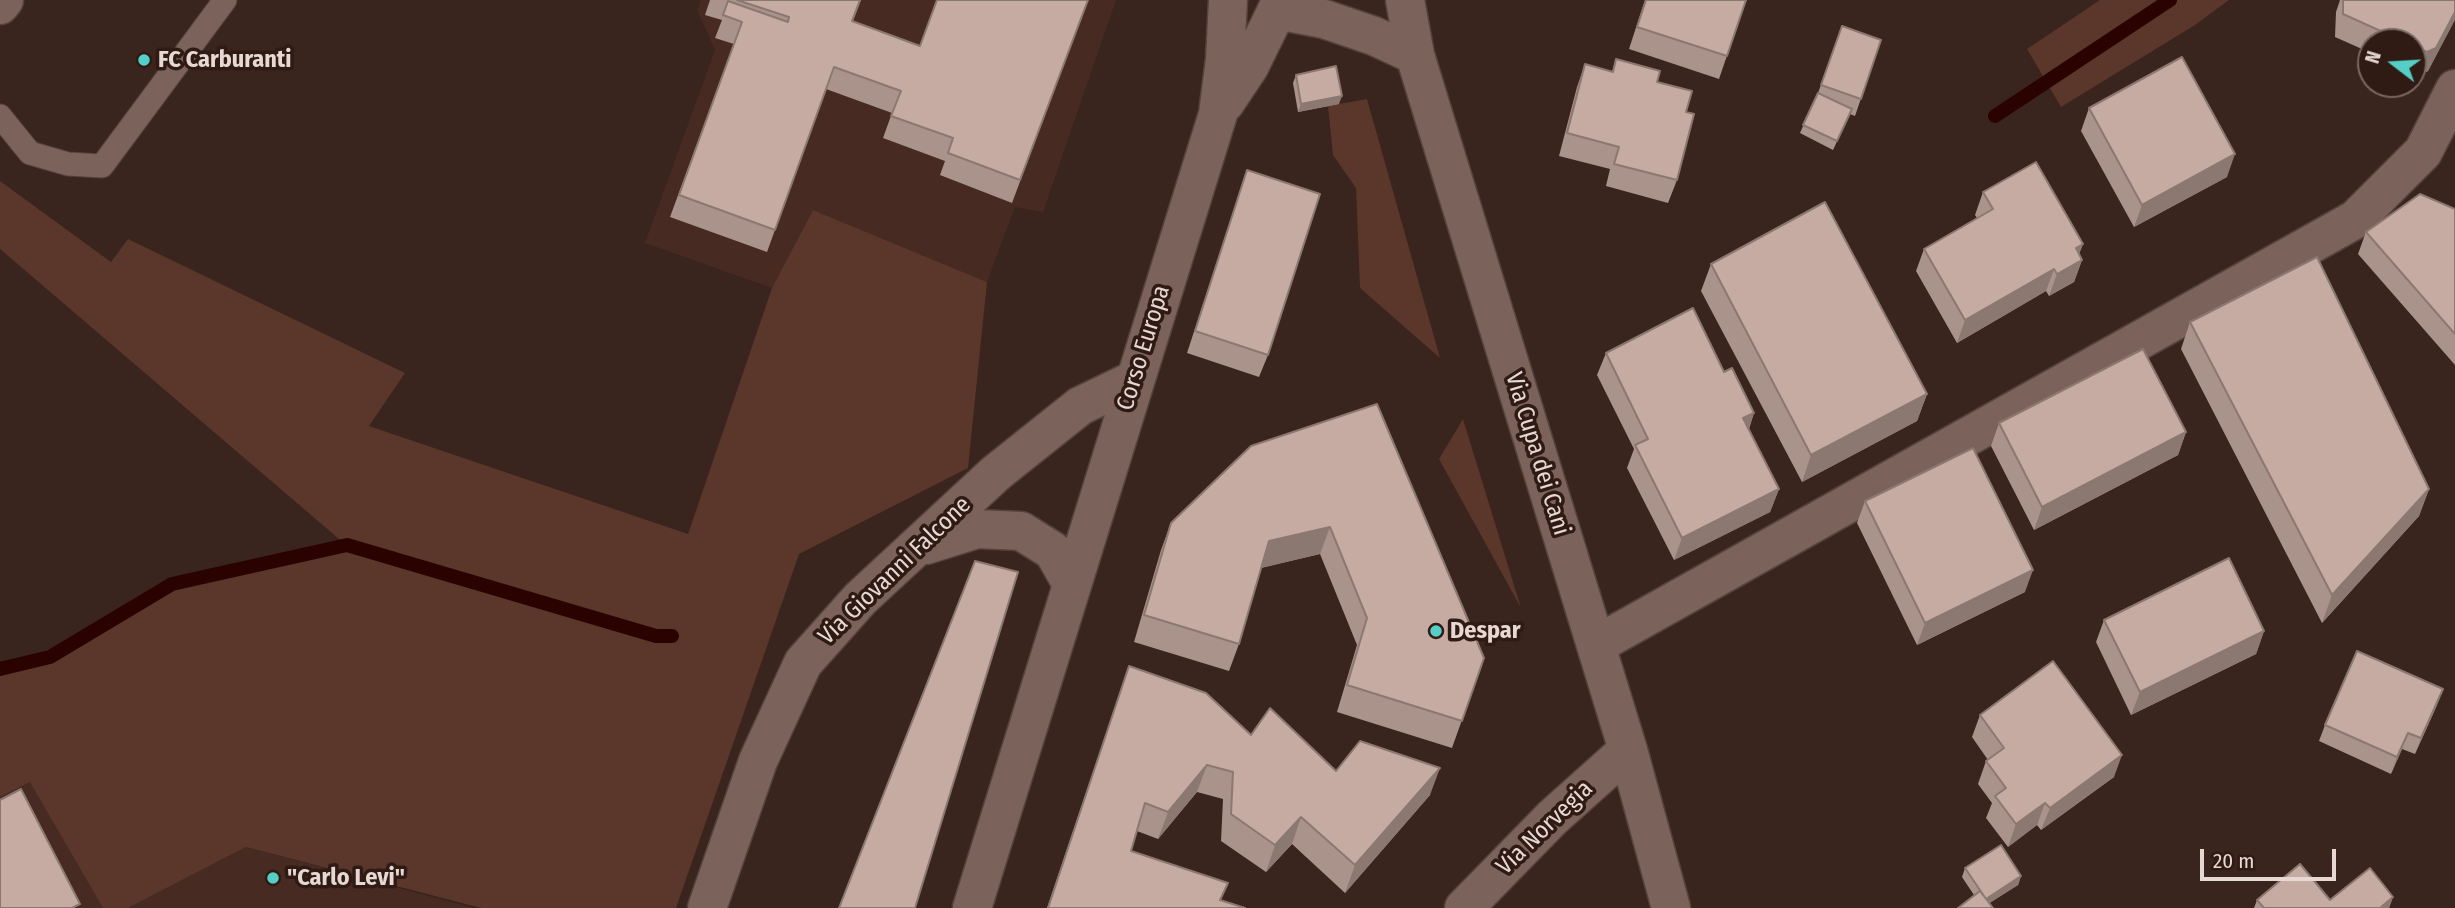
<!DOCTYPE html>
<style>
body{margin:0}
#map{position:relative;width:2455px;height:908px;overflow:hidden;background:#39241e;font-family:"Fira Sans Condensed",sans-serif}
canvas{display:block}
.north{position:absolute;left:2357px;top:28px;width:70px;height:70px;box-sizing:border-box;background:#2f1b14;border:2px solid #796761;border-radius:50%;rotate:287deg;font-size:19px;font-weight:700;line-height:28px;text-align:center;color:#e7d8d4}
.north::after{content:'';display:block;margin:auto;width:24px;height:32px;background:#55cec5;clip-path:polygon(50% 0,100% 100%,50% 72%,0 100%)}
.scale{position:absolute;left:2200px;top:849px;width:136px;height:32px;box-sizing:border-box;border:4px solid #e7d8d4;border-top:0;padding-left:9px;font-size:21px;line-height:24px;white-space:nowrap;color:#e7d8d4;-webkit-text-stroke:5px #2f1b14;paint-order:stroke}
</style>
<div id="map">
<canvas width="2455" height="908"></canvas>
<div class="north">N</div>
<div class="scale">20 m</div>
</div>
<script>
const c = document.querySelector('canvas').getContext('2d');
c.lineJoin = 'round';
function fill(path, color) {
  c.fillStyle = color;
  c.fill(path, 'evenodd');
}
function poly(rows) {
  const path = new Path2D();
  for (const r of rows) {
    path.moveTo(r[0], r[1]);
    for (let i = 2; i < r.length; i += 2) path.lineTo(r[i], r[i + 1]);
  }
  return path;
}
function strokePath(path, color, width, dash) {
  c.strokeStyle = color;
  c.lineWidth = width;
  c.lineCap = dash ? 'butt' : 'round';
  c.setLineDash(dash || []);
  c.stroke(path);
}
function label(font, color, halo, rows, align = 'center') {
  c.font = font + ' "Fira Sans Condensed",sans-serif';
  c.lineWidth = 7;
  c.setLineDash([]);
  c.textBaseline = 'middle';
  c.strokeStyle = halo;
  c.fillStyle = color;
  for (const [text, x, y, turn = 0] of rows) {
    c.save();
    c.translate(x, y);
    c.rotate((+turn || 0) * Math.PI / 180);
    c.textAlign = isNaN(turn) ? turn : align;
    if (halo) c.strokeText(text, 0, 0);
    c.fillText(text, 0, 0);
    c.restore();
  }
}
fill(poly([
 [701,0,1116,0,1043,212,1015,207,987,282,813,210,772,288,645,243,715,50,697,10],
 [30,781,103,908,0,908,0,797],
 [246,847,473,908,128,908]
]), '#472b22');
fill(poly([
 [2100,0,2229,0,2195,25,2061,107,2027,49],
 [1367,99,1440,358,1360,288,1356,188,1333,155,1328,106],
 [0,181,111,262,128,239,405,373,369,426,688,534,772,288,813,210,987,282,968,468,799,554,676,908,481,908,246,847,128,908,103,908,30,782,0,797,0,668,50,657,172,584,346,545,0,249],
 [1463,419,1521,608,1439,459]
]), '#5b362a');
strokePath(poly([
 [1995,116,2170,0],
 [0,669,50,657,172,584,347,545,656,636,672,636]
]), '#2a0300', 14);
const lane = poly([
 [0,116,30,153,68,164,102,166,225,0]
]);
const street = poly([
 [1405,0,1415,55,1628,750,1671,908],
 [0,5,4,0],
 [1277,10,1324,19,1374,36,1415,55],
 [1596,645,2356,219,2423,152,2455,89],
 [1464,908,1552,818,1628,750]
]);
const secondary = poly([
 [1225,103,1249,67,1277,10,1291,0],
 [926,545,977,529,1021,531,1053,551,1072,584],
 [707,908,758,761,803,663,860,599,996,473,1080,406,1134,380],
 [972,908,1218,114,1225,59,1228,0]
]);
strokePath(lane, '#54423c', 25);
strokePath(street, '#54423c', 41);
strokePath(secondary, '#54423c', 41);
strokePath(lane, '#7b625a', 23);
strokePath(street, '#7b625a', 38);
strokePath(secondary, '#7b625a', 38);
fill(poly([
 [710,0,861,0,853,21,920,46,1088,0,1012,203,940,175,945,161,883,138,892,113,826,89,767,252,670,217,734,44,715,38,722,20,705,15],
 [1645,0,1746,0,1719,79,1629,49],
 [2340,0,2455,0,2455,19,2428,71,2419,75,2413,72,2413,42,2371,42,2371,53,2335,37,2336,12],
 [1842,26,1881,40,1855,116,1850,114,1833,150,1800,133,1818,93],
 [1616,59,1657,82,1686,112,1677,180,1668,203,1606,186,1610,169,1559,156,1577,87,1585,64,1612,72],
 [1296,75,1339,104,1298,112,1293,83],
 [2089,108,2227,177,2134,227,2081,131],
 [1247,170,1268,355,1259,377,1187,353],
 [1983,192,2083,244,2079,254,2082,260,2074,282,2049,296,2046,291,1957,343,1916,271,1924,249,1977,218,1975,215],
 [2455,209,2455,365,2358,254,2366,232],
 [1711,264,1927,394,1917,421,1802,482,1701,291],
 [2190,322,2429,489,2419,516,2322,623,2181,349],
 [1606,353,1724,372,1754,413,1749,429,1779,489,1770,512,1674,560,1627,468,1634,449,1597,375],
 [1999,423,2186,432,2178,455,2034,530,1991,446],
 [1251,446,1484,658,1452,748,1337,712,1357,645,1320,554,1261,568,1239,644,1229,671,1134,642,1161,550,1171,523],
 [1865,501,2025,592,1917,645,1857,523],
 [2104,620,2264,631,2256,654,2131,715,2096,642],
 [1129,666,1251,735,1336,771,1430,795,1345,893,1292,844,1266,872,1221,841,1223,799,1197,792,1158,839,1137,831,1131,851,1222,901,1245,908,1047,908],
 [2437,705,2415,754,2402,749,2391,774,2319,741,2325,725],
 [1980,715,2114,777,2041,830,2037,825,2008,847,1986,818,1992,803,1978,784,1986,761,1988,760,1972,737],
 [1965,868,2021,876,2018,885,1989,903,1974,895,1962,877],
 [2393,897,2389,908,2254,908,2257,900,2330,900]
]), '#aa938b');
fill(poly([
 [2455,12,2455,20,2428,71,2419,75,2427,52],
 [1342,96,1339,104,1298,112,1301,104],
 [2235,154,2227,177,2134,227,2142,205],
 [2083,244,2075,264,2082,260,2074,282,2049,296,2057,274,2076,248],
 [2054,269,2046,291,1957,343,1965,320],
 [1927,394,1917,421,1802,482,1811,455],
 [1754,413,1746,435,1743,418],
 [2186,432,2178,455,2034,530,2042,507],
 [1779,489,1770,512,1674,560,1682,538],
 [2429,489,2419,516,2322,623,2332,595],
 [1330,527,1320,554,1260,568,1269,541],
 [2033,570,2025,592,1917,645,1925,623],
 [2264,631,2256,654,2131,715,2140,692],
 [2443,689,2437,705,2415,754,2421,738],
 [2408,733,2402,749,2391,774,2397,757],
 [2122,755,2114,777,2041,830,2050,808],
 [1207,765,1197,792,1158,839,1168,812],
 [1440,768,1430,795,1345,893,1355,865],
 [2045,803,2037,825,2008,847,2016,824],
 [1301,817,1292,844,1266,872,1275,845],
 [2021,876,2018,885,1982,908,1985,899],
 [2393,897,2389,908,2380,908]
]), '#8b7871');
const building = poly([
 [737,0,860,0,852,21,920,46,937,0,1088,0,1020,180,948,153,953,138,891,116,901,91,834,67,775,230,679,195,742,22,723,15,728,1,788,22,789,17,737,0],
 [1646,0,1746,0,1727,56,1637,27,1646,0],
 [2343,0,2455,0,2455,12,2436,48,2427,52,2413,46,2413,42,2405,42,2343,14,2343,0],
 [1842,26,1881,40,1861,99,1821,85,1842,26],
 [2182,57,2235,154,2142,205,2089,108,2182,57],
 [1616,59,1660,71,1657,82,1692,91,1686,112,1694,114,1677,180,1614,164,1619,147,1567,133,1585,64,1613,72,1616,59],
 [1336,66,1342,96,1301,104,1296,75,1336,66],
 [1818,93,1852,109,1837,141,1803,125,1818,93],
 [2036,162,2083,244,2076,248,2082,260,2057,274,2054,269,1965,320,1924,249,1993,209,1983,192,2036,162],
 [1247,170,1320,194,1268,355,1195,331,1247,170],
 [2420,194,2455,209,2455,334,2366,232,2420,194],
 [1825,202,1927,394,1811,455,1711,264,1825,202],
 [2317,257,2429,489,2332,595,2190,322,2317,257],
 [1693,308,1724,372,1732,368,1754,413,1743,418,1779,489,1682,538,1635,445,1648,439,1606,353,1693,308],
 [2143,349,2186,432,2042,507,1999,423,2143,349],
 [1377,404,1484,658,1462,721,1347,685,1367,618,1330,527,1269,541,1239,644,1144,615,1171,523,1251,446,1377,404],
 [1973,448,2033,570,1925,623,1865,501,1973,448],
 [2229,558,2264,631,2140,692,2104,620,2229,558],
 [975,561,1018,572,915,908,839,908,975,561],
 [2357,651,2443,689,2421,738,2408,733,2397,757,2325,725,2357,651],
 [2053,661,2122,755,2050,808,2045,803,2016,824,1995,796,2006,788,1986,761,2004,748,1980,715,2053,661],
 [1129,666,1206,693,1251,735,1270,708,1336,771,1360,741,1440,768,1355,865,1301,817,1275,845,1231,814,1233,772,1207,765,1168,812,1145,803,1131,851,1228,883,1220,900,1245,908,1048,908,1129,666],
 [21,789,80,904,72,908,0,908,0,800,21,789],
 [2001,845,2021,876,1986,899,1965,868,2001,845],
 [2300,864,2330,900,2370,868,2393,897,2380,908,2264,908,2257,900,2300,864],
 [1980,891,1993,908,1958,908,1980,891]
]);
fill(building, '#c6aba2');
strokePath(building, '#8b7871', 2);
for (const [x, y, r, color] of [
 [144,60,7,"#55cec5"],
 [1436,631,7,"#55cec5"],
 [273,878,7,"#55cec5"]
]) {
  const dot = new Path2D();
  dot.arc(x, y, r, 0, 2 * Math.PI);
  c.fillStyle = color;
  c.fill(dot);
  strokePath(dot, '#2f1b14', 2.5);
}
label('bold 24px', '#e7d8d4', '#2f1b14', [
 ["FC Carburanti",158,60],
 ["Despar",1450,631],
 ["\"Carlo Levi\"",287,878]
], 'left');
label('24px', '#e7d8d4', '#2f1b14', [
 ["Corso Europa",1144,348,-73],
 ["Via Cupa dei Cani",1537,454,73],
 ["Via Giovanni Falcone",895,571,-44],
 ["Via Norvegia",1545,828,-44]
]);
</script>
